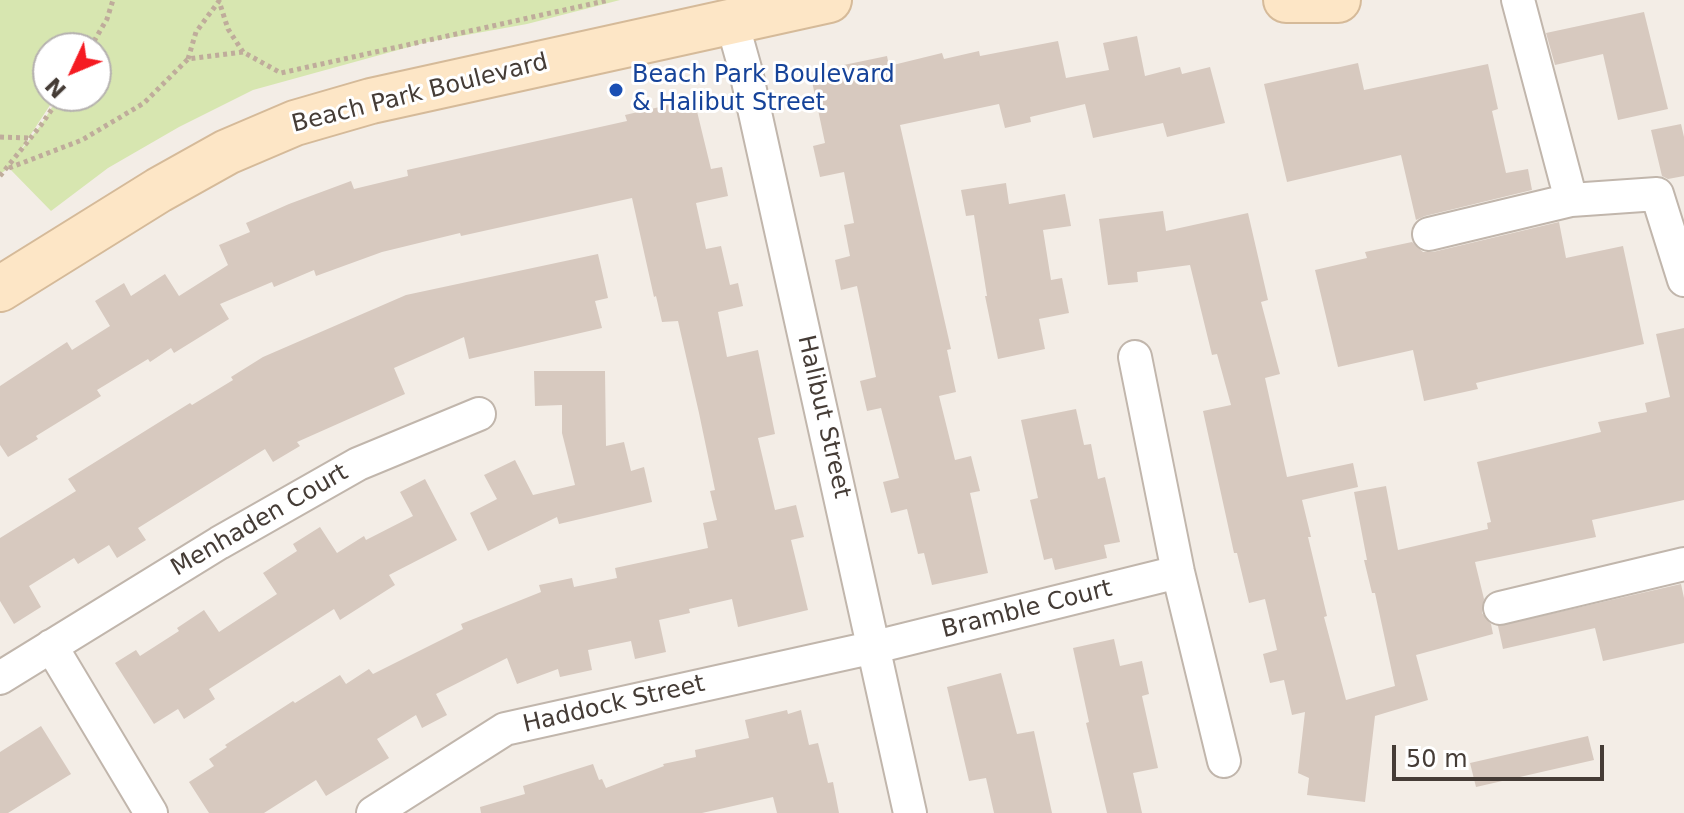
<!DOCTYPE html>
<style>
body{margin:0}
#map{position:relative;width:1684px;height:813px;overflow:hidden;background:#f3ede6;font-family:"DejaVu Sans",sans-serif}
canvas{display:block}
.north{position:absolute;left:32px;top:32px;width:80px;height:80px;box-sizing:border-box;background:#fff;border:2px solid #b5b1af;border-radius:50%;rotate:226deg;font-size:22px;font-weight:700;line-height:32px;text-align:center;color:#453c36}
.north::after{content:'';display:block;margin:auto;width:28px;height:36px;background:#f51b22;clip-path:polygon(50% 0,100% 100%,50% 72%,0 100%)}
.scale{position:absolute;left:1392px;top:745px;width:212px;height:36px;box-sizing:border-box;border:4px solid #453c36;border-top:0;padding-left:10px;font-size:24px;line-height:28px;white-space:nowrap;color:#453c36;-webkit-text-stroke:6px #fff;paint-order:stroke}
</style>
<div id="map">
<canvas width="1684" height="813"></canvas>
<div class="north">N</div>
<div class="scale">50 m</div>
</div>
<script>
const c = document.querySelector('canvas').getContext('2d');
c.lineJoin = 'round';
function fill(path, color) {
  c.fillStyle = color;
  c.fill(path, 'evenodd');
}
function poly(rows) {
  const path = new Path2D();
  for (const r of rows) {
    path.moveTo(r[0], r[1]);
    for (let i = 2; i < r.length; i += 2) path.lineTo(r[i], r[i + 1]);
  }
  return path;
}
function strokePath(path, color, width, dash) {
  c.strokeStyle = color;
  c.lineWidth = width;
  c.lineCap = dash ? 'butt' : 'round';
  c.setLineDash(dash || []);
  c.stroke(path);
}
function label(font, color, halo, rows, align = 'center') {
  c.font = font + ' "DejaVu Sans",sans-serif';
  c.lineWidth = 6;
  c.setLineDash([]);
  c.textBaseline = 'middle';
  c.strokeStyle = halo;
  c.fillStyle = color;
  for (const [text, x, y, turn = 0] of rows) {
    c.save();
    c.translate(x, y);
    c.rotate((+turn || 0) * Math.PI / 180);
    c.textAlign = isNaN(turn) ? turn : align;
    if (halo) c.strokeText(text, 0, 0);
    c.fillText(text, 0, 0);
    c.restore();
  }
}
fill(poly([
 [0,0,620,0,527,24,427,42,253,90,179,127,108,168,51,211,9,168,0,174],
 [48,48,96,48,96,96,59,96,41,125,18,154,56,96,48,96]
]), '#d7e6b0');
fill(poly([
 [1644,12,1668,109,1618,120,1603,54,1555,65,1546,33],
 [1137,36,1145,76,1180,67,1182,74,1210,67,1225,123,1167,137,1163,123,1093,138,1085,104,1030,117,1031,122,1005,128,999,104,900,125,951,349,947,350,956,392,939,396,955,460,971,456,980,491,970,493,988,573,932,585,924,553,918,554,907,509,891,513,883,482,899,478,881,408,867,411,860,381,876,377,857,286,841,290,835,260,850,256,844,225,854,223,844,172,820,177,813,146,825,143,810,72,887,56,889,66,942,53,944,59,979,51,980,56,1058,41,1066,78,1109,70,1103,43],
 [1358,63,1364,90,1488,64,1498,109,1492,111,1506,173,1528,169,1532,190,1425,216,1416,220,1401,155,1287,182,1264,84],
 [694,99,711,169,722,167,728,196,696,203,706,249,721,246,730,285,738,283,743,306,718,312,727,357,758,350,775,434,758,438,775,510,796,505,804,537,791,540,808,610,738,627,732,599,689,609,690,613,659,620,666,652,635,659,631,641,588,650,592,670,560,677,558,669,517,684,507,658,436,694,447,715,422,728,416,715,377,739,389,758,326,796,316,780,264,813,209,813,189,782,214,766,209,759,227,747,225,745,293,701,295,703,340,675,346,684,369,669,373,674,463,629,461,624,541,592,539,585,572,578,574,587,617,578,615,568,708,548,703,523,717,520,710,491,715,490,699,413,678,321,662,322,656,296,654,297,632,198,461,236,460,233,382,252,316,276,314,270,274,287,272,282,220,304,229,319,174,353,171,348,150,362,148,359,97,390,101,396,36,436,38,439,8,457,0,445,0,386,67,342,72,350,110,326,95,301,124,283,131,296,165,274,179,296,228,265,219,245,250,232,246,223,289,204,351,181,354,189,408,176,407,170,627,121,625,115],
 [1681,124,1684,137,1684,176,1668,179,1662,176,1651,130],
 [1006,183,1009,204,1065,194,1071,226,1043,230,1051,280,1062,278,1069,313,1039,319,1045,349,998,359,985,296,987,296,974,215,966,216,961,190],
 [1163,211,1166,231,1248,213,1268,300,1261,302,1280,374,1265,378,1287,477,1353,463,1358,487,1302,500,1311,537,1308,537,1327,616,1324,617,1346,700,1395,686,1375,593,1372,593,1364,560,1367,560,1354,492,1386,486,1398,550,1488,529,1487,523,1491,522,1477,462,1601,432,1598,422,1647,412,1645,403,1670,397,1656,334,1684,328,1684,500,1592,520,1596,537,1475,562,1484,599,1482,613,1491,624,1493,634,1416,655,1428,700,1375,716,1365,802,1307,795,1309,778,1298,773,1305,712,1292,715,1284,680,1270,683,1263,654,1277,650,1265,599,1249,603,1237,553,1234,553,1203,411,1231,405,1217,354,1212,355,1190,265,1137,272,1138,282,1108,285,1099,219],
 [1559,222,1566,258,1623,246,1644,344,1476,383,1478,389,1424,401,1413,350,1338,367,1315,270,1367,258,1365,252,1412,242,1423,252,1433,252],
 [598,254,608,298,595,301,602,328,469,359,464,337,394,368,405,394,297,442,300,446,273,462,265,449,138,528,146,540,117,558,109,545,78,564,74,558,29,586,41,607,14,624,0,601,0,538,76,491,68,479,190,403,192,405,233,380,231,377,263,357,406,295],
 [534,371,605,371,606,446,624,442,631,471,644,467,652,502,559,524,557,517,488,551,470,513,497,499,484,475,515,460,533,495,575,485,562,433,562,405,535,406],
 [1076,409,1084,445,1091,444,1098,479,1105,477,1120,542,1104,545,1107,558,1055,570,1052,558,1044,560,1030,500,1038,498,1021,420],
 [425,479,457,540,389,575,395,585,340,620,334,609,209,689,215,699,184,719,178,709,154,724,115,663,136,650,140,656,179,631,177,628,204,610,219,632,277,594,263,573,297,551,293,544,320,527,337,553,364,536,366,540,413,516,400,492],
 [1681,584,1684,598,1684,643,1603,661,1595,628,1503,649,1498,626],
 [1114,639,1120,666,1142,661,1149,694,1142,696,1158,768,1133,773,1142,813,1107,813,1086,723,1089,722,1073,648],
 [1001,673,1017,734,1034,731,1052,813,994,813,986,778,969,781,947,687],
 [787,710,788,714,801,710,809,745,818,743,828,783,833,782,839,813,777,813,773,797,702,813,481,813,480,807,525,794,523,786,593,764,599,780,602,779,606,788,664,766,663,764,696,757,695,750,749,738,745,720],
 [41,726,71,774,8,813,0,813,0,752],
 [1588,736,1594,760,1476,787,1470,763]
]), '#d7c9bf');
const street = poly([
 [1518,0,1571,200],
 [732,22,746,72,910,813],
 [1429,234,1571,200,1657,194,1684,280],
 [1135,357,1178,572,1224,761],
 [1500,608,1684,564],
 [51,646,151,813],
 [0,678,219,543,358,464,479,414],
 [373,813,505,729,875,647,1178,572]
]);
const secondary = poly([
 [1286,0,1338,0],
 [0,289,159,190,227,152,295,123,371,101,829,0]
]);
strokePath(street, '#c1b6ac', 36);
strokePath(secondary, '#d5ba99', 48);
strokePath(poly([
 [90,48,107,19,113,0],
 [188,59,196,32,219,1,228,29,243,52],
 [0,137,30,138],
 [9,168,82,140,144,103,188,59,243,52,281,73,609,0],
 [0,176,41,125,61,96]
]), '#bfac9b', 5, [4, 4]);
strokePath(street, '#fff', 32);
strokePath(secondary, '#fde6c6', 44);
for (const [x, y, r, color] of [
 [616,90,8,"#1a4fb4"]
]) {
  const dot = new Path2D();
  dot.arc(x, y, r, 0, 2 * Math.PI);
  c.fillStyle = color;
  c.fill(dot);
  strokePath(dot, '#fff', 3);
}
label('24px', '#164399', '#fff', [
 ["Beach Park Boulevard",632,76],
 ["& Halibut Street",632,104]
], 'left');
label('24px', '#453c36', '#fff', [
 ["Beach Park Boulevard",420,94,-14],
 ["Halibut Street",823,417,77],
 ["Menhaden Court",260,521,-30],
 ["Bramble Court",1027,610,-14],
 ["Haddock Street",614,705,-13]
]);
</script>
